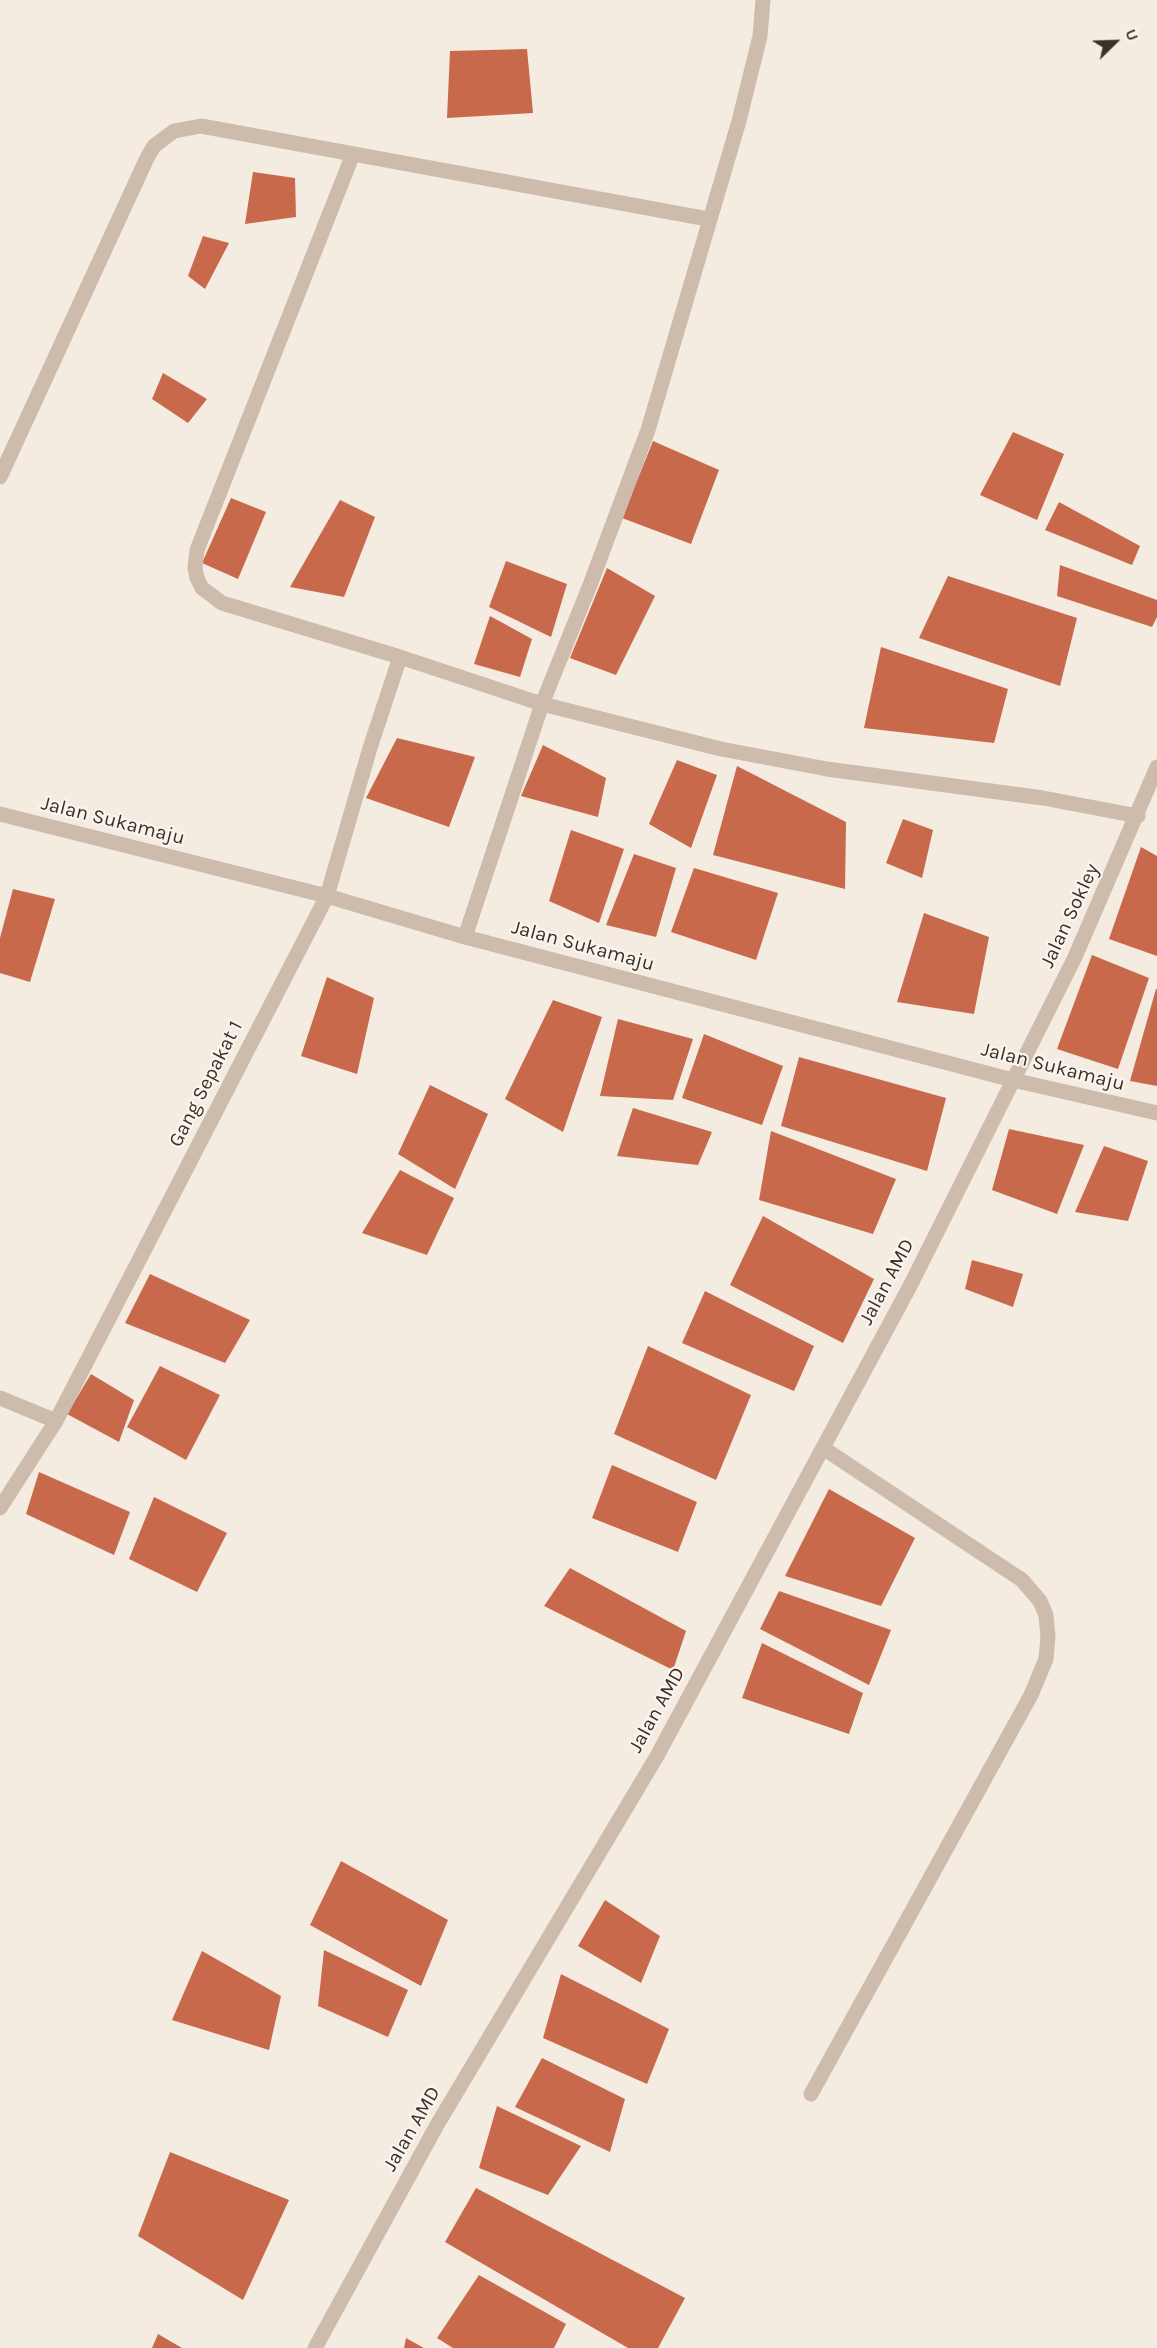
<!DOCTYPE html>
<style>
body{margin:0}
#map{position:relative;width:1157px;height:2348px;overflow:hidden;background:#f4ebe1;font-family:Karla,sans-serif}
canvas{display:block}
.north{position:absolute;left:1085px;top:12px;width:60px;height:60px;-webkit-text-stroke:4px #fbf5ee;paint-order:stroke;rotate:67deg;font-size:16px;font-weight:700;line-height:24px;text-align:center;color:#3b302b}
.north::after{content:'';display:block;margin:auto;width:21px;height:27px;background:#3b302b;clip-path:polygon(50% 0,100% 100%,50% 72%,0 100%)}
</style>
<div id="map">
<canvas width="1157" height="2348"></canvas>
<div class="north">U</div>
</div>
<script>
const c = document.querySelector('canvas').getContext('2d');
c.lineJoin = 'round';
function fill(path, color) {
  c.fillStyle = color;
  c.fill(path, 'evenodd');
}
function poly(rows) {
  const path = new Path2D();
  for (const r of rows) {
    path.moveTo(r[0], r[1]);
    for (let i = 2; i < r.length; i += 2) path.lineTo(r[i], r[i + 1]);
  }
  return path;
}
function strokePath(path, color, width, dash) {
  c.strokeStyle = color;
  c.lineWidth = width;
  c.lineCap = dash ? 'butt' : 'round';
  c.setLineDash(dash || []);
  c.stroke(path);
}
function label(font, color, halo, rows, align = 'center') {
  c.font = font + ' Karla,sans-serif';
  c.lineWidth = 4.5;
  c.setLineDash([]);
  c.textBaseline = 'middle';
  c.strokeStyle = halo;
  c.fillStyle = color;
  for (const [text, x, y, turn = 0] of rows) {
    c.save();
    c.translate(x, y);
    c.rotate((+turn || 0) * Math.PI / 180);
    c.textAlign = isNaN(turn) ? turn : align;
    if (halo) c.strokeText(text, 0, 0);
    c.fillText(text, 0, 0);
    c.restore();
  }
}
fill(poly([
 [527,49,533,113,447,118,450,51],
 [253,172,295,178,296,217,245,224],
 [203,236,229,243,205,289,188,276],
 [163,373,207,399,188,423,152,399],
 [1013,432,1064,454,1037,520,980,495],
 [653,441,719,470,691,544,622,518],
 [231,498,266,512,238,579,202,563],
 [340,500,375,517,344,597,290,587],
 [1059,502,1140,546,1132,565,1045,530],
 [506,561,567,584,551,637,489,607],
 [1060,565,1157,600,1157,617,1152,627,1057,596],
 [607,568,655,596,616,675,570,658],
 [948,576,1077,618,1060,686,919,638],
 [490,616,532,639,520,677,474,664],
 [881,647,1008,689,994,743,864,728],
 [397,738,475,757,449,827,366,798],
 [543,745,606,778,598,817,521,796],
 [677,760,717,775,691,848,649,824],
 [737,766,846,822,845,889,713,855],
 [903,819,933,830,922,878,886,863],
 [571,830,624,849,599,923,549,901],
 [1141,847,1157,856,1157,956,1109,939],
 [634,854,676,868,656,937,606,925],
 [694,868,778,893,756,960,671,932],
 [13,889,55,899,30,982,0,973,0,938],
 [924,913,989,937,974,1014,897,1002],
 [1092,955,1149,978,1118,1069,1057,1049],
 [327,977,374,998,357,1074,301,1056],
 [1156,989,1157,989,1157,1086,1130,1081],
 [553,1000,602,1017,563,1132,505,1099],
 [618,1019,693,1039,673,1100,600,1096],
 [704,1034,783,1066,762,1125,682,1098],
 [799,1057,946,1098,927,1171,781,1126],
 [430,1085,488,1114,455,1189,398,1154],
 [633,1108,712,1132,698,1165,617,1156],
 [1009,1129,1084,1145,1057,1214,992,1190],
 [771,1131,896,1179,873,1234,759,1200],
 [1104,1146,1148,1161,1128,1221,1075,1212],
 [400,1170,454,1198,427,1255,362,1233],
 [763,1216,874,1279,843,1343,730,1285],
 [972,1260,1023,1274,1013,1307,965,1289],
 [150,1274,250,1320,225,1363,125,1323],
 [705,1291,814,1346,794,1391,682,1343],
 [648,1346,751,1395,716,1480,614,1434],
 [160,1366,220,1395,186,1460,127,1427],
 [91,1374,134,1400,119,1442,67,1414],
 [612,1465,697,1502,678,1552,592,1518],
 [39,1472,130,1512,114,1555,26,1514],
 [829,1489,915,1538,881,1606,785,1576],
 [154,1497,227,1533,197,1592,129,1559],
 [570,1568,686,1631,673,1670,544,1606],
 [779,1591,891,1630,869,1685,760,1629],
 [762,1643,863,1693,849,1734,742,1698],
 [341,1861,448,1920,421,1986,310,1925],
 [605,1900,660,1936,641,1983,578,1946],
 [324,1950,408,1990,388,2037,318,2006],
 [202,1951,281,1996,269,2050,172,2020],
 [561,1974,669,2029,647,2084,543,2038],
 [542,2058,625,2099,610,2152,515,2107],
 [497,2106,581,2146,548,2195,479,2168],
 [170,2152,289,2200,243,2300,138,2236],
 [476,2188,685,2298,658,2348,628,2348,445,2242],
 [479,2275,566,2324,554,2348,453,2348,437,2338],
 [158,2334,182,2348,152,2348],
 [406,2338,424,2348,404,2348]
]), '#c8694b');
strokePath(poly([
 [353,154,197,550,195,568,197,578,202,588,222,603,400,657,542,704,721,749,827,769,1043,798,1138,816],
 [0,477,147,158,154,146,174,131,201,126,708,219],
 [0,814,327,896,465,937,1013,1080,1157,1113],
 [465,937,542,704,590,585,648,430,739,121,760,36,763,0],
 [0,1398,56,1421],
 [0,1508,56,1421,327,896,370,748,400,657],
 [811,2094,1031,1695,1046,1659,1048,1637,1046,1615,1040,1601,1022,1580,823,1448],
 [315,2348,437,2125,657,1756,910,1286,1075,957,1157,767]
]), '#cdbbac', 15);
label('20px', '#3b302b', '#fbf5ee', [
 ["Jalan Sukamaju",113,821,14],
 ["Jalan Sokley",1070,916,-65],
 ["Jalan Sukamaju",583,946,15],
 ["Jalan Sukamaju",1053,1067,14],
 ["Gang Sepakat 1",206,1084,-63],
 ["Jalan AMD",887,1282,-62],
 ["Jalan AMD",657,1710,-61],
 ["Jalan AMD",412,2129,-60]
]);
</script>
